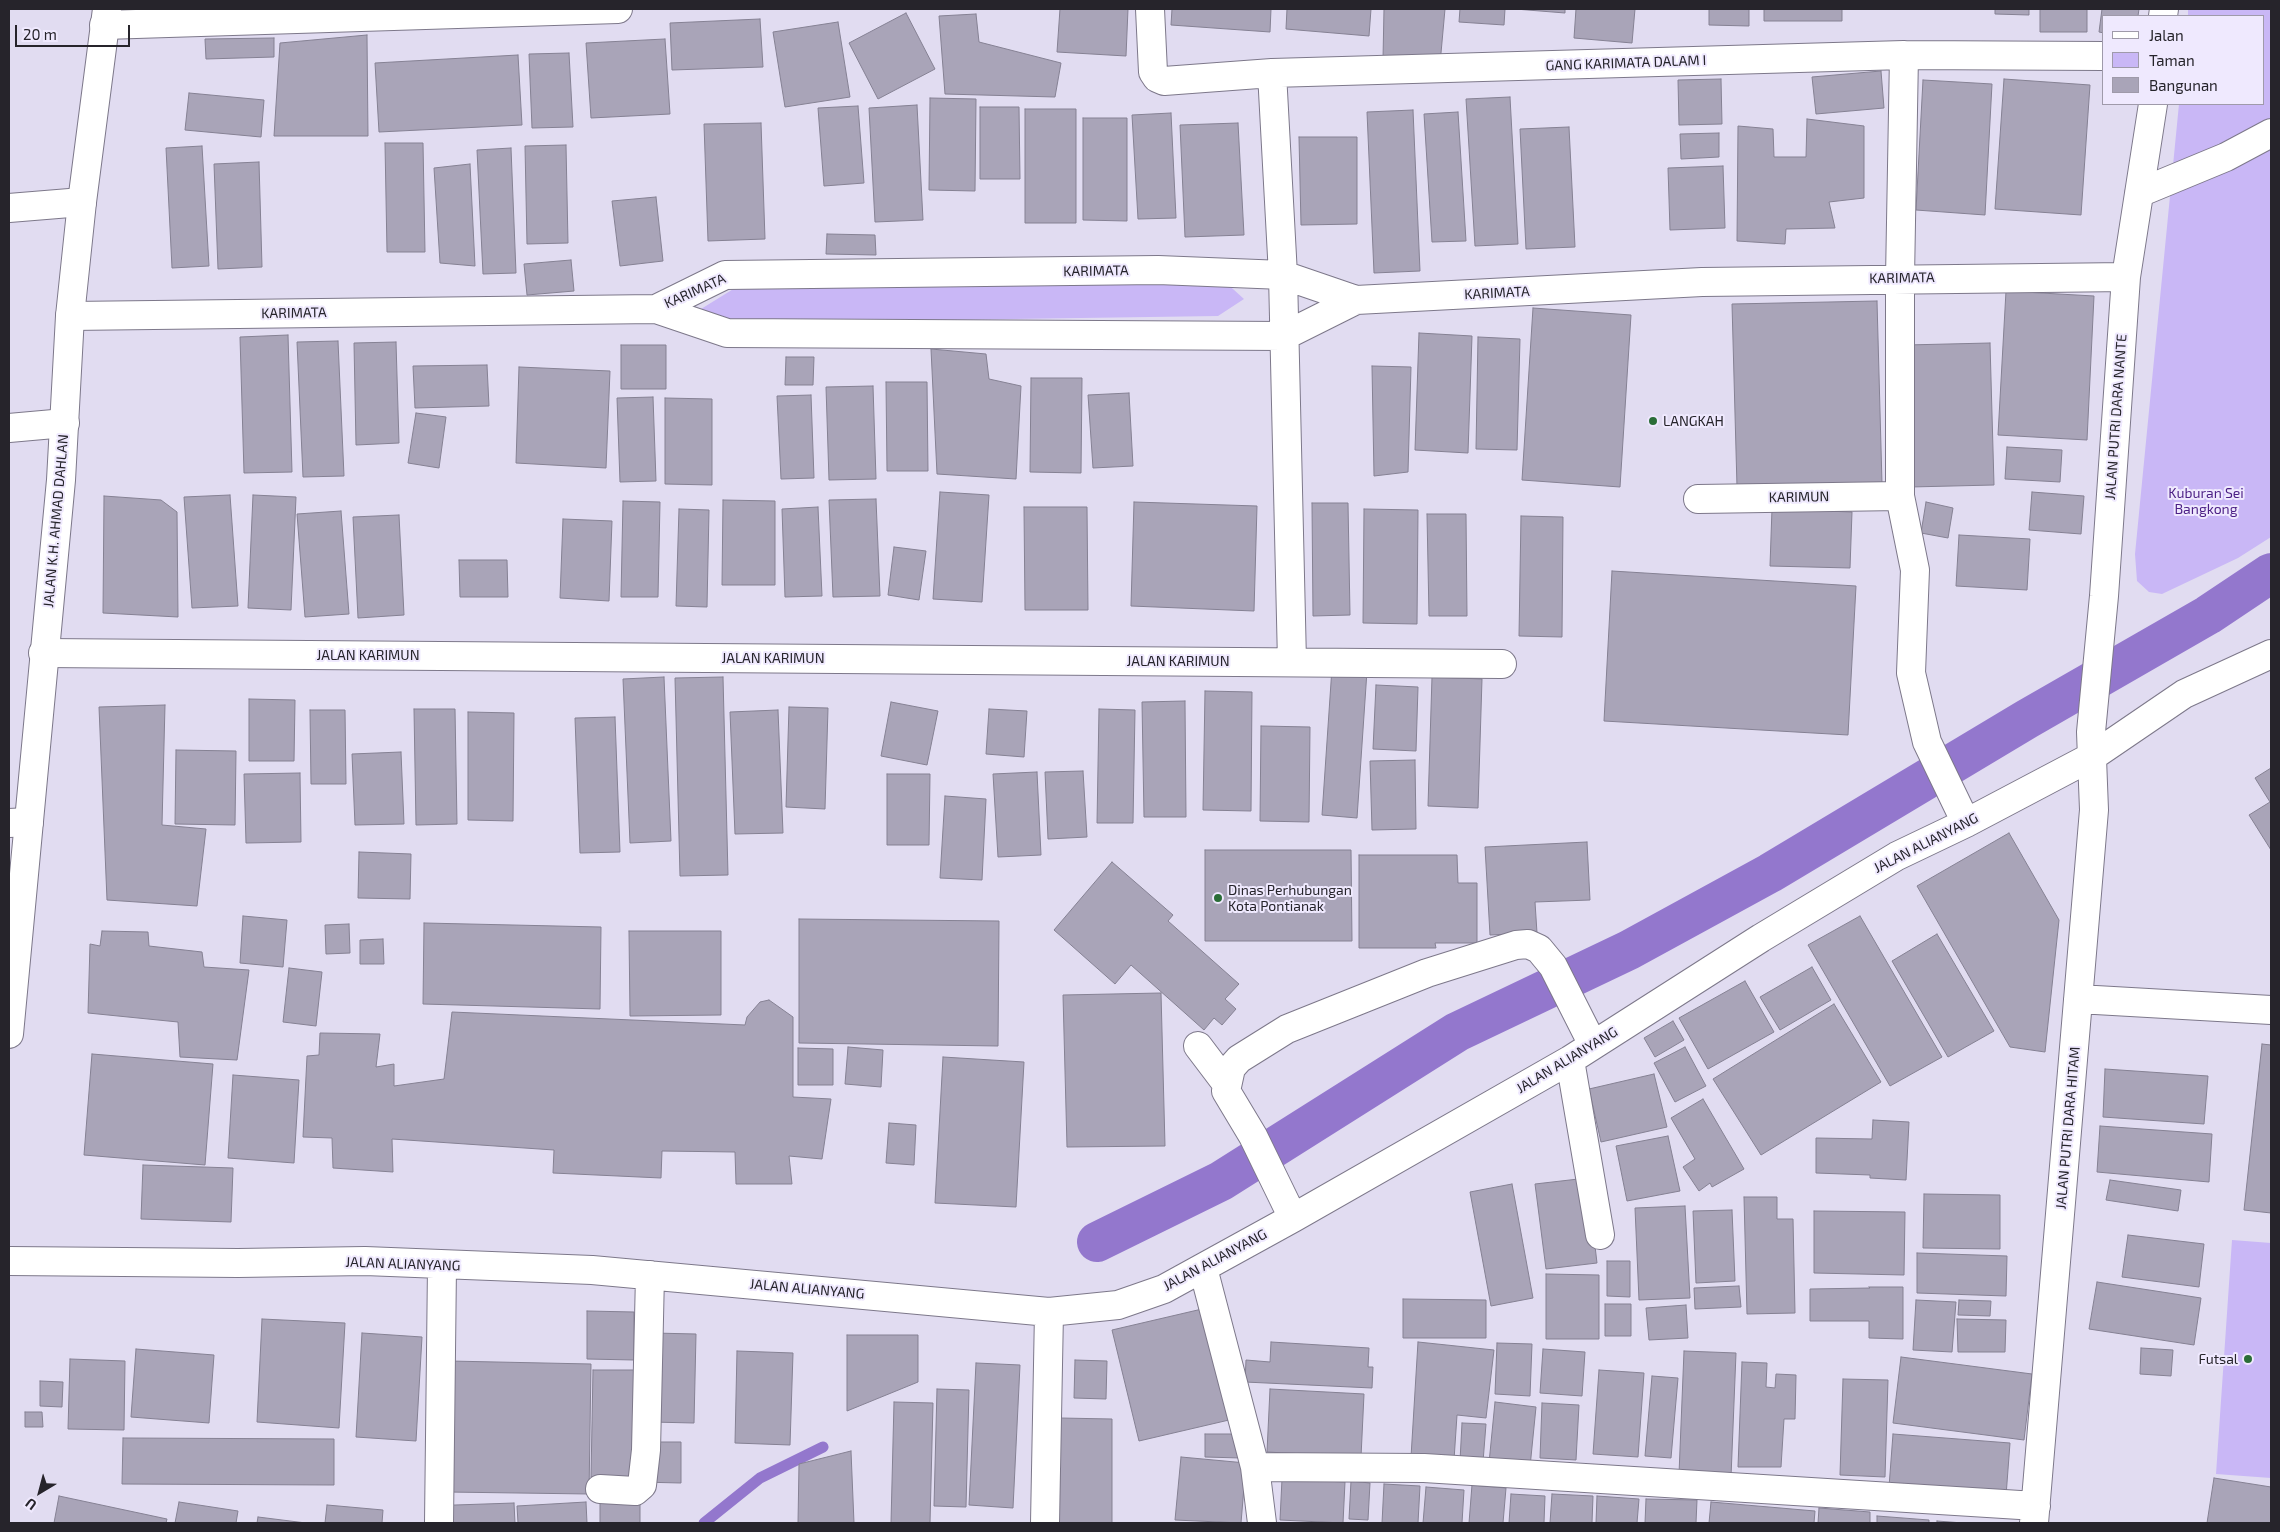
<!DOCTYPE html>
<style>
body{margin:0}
#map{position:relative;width:2280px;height:1532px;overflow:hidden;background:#e1dcf1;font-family:"Exo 2",sans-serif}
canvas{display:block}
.frame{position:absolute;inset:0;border:10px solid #26242b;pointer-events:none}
.legend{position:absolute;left:2102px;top:15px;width:162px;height:90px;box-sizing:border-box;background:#efe9fe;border:1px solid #9f9aaa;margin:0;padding:6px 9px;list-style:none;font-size:15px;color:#26242b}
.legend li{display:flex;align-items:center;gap:10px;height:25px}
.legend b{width:25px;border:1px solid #9f9aaa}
.north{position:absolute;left:15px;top:1467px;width:50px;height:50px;-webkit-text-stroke:4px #efe9fe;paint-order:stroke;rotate:217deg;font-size:14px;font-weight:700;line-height:20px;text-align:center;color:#26242b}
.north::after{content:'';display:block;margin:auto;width:18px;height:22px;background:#26242b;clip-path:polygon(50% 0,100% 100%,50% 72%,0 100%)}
.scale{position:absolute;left:15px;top:25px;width:115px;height:22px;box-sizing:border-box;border:2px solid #26242b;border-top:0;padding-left:6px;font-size:15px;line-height:18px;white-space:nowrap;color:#26242b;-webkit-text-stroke:4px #efe9fe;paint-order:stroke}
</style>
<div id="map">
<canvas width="2280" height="1532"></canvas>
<div class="frame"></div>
<ul class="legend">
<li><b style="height:6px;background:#fff"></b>Jalan</li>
<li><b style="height:14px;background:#c9b7f6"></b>Taman</li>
<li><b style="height:14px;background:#a9a4b8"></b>Bangunan</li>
</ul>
<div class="north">U</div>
<div class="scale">20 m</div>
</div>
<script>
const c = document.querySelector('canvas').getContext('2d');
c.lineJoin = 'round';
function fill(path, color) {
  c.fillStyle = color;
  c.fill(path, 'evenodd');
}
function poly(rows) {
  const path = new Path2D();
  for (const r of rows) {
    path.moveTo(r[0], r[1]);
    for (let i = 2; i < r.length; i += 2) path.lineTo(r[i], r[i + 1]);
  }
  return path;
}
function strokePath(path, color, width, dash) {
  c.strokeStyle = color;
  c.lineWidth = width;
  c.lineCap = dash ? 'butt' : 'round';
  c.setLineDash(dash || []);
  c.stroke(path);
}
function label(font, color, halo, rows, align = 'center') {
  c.font = font + ' "Exo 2",sans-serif';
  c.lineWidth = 4;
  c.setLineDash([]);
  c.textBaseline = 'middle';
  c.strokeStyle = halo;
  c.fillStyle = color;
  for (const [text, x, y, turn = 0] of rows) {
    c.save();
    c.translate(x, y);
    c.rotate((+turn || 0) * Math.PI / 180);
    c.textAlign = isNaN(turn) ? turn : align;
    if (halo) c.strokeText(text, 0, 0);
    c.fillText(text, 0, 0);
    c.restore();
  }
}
fill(poly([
 [2188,9,2271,9,2271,537,2238,558,2162,594,2149,592,2137,581,2135,554,2179,104,2264,104,2264,16,2188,16],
 [1222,279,1244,299,1218,316,737,323,701,309,735,288],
 [2232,1240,2271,1243,2271,1478,2216,1474]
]), '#c9b7f6');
strokePath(poly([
 [704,1523,760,1478,823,1447]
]), '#9377cd', 11);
strokePath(poly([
 [1097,1242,1221,1181,1457,1032,1629,950,1770,873,2027,719,2208,615,2271,573]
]), '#9377cd', 40);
const building = poly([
 [1060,9,1128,9,1126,56,1057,52,1060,9],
 [1172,9,1271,9,1270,32,1171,25,1172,9],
 [1287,9,1371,9,1369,36,1286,29,1287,9],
 [1384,9,1445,9,1440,64,1383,59,1384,9],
 [1460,9,1505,9,1504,25,1459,22,1460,9],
 [1515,9,1565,9,1565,13,1515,9],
 [1576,9,1635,9,1632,43,1574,38,1576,9],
 [1709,9,1749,9,1749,26,1709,25,1709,9],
 [1764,9,1842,9,1842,21,1764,21,1764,9],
 [1995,9,2029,9,2029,15,1995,14,1995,9],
 [2040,9,2087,9,2087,32,2040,32,2040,9],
 [2102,9,2139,9,2138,16,2104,16,2104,33,2099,32,2102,9],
 [906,13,935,69,878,99,849,43,906,13],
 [976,14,979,42,1061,63,1055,97,945,94,939,16,976,14],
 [760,19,763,67,672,70,670,23,760,19],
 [838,22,850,97,785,107,773,32,838,22],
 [367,35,368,136,274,136,280,43,367,35],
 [274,38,274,57,206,59,205,39,274,38],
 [665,39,670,114,591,118,586,43,665,39],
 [569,53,573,127,532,128,529,54,569,53],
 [518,55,522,125,379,132,375,63,518,55],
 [1881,71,1884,108,1816,114,1812,77,1881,71],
 [1721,79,1722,124,1679,125,1678,80,1721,79],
 [2004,79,2090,85,2081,215,1995,209,2004,79],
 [1923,80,1992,84,1985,215,1916,210,1923,80],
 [189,93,264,100,261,137,185,130,189,93],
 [1510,97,1518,244,1475,246,1466,99,1510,97],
 [930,98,976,99,975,191,929,190,930,98],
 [917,105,923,220,875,222,869,108,917,105],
 [858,106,864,183,824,186,818,108,858,106],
 [980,107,1019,107,1020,179,980,179,980,107],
 [1025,109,1076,109,1076,223,1025,223,1025,109],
 [1413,110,1420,271,1374,273,1367,112,1413,110],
 [1458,112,1466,241,1432,242,1424,114,1458,112],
 [1171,113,1176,218,1138,219,1132,115,1171,113],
 [1083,118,1127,118,1127,221,1083,220,1083,118],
 [1807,119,1864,126,1864,198,1829,202,1835,228,1786,229,1785,244,1737,241,1738,126,1773,129,1774,157,1806,157,1807,119],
 [761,123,765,239,708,241,704,124,761,123],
 [1238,123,1244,235,1185,237,1180,125,1238,123],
 [1569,127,1575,247,1526,249,1520,129,1569,127],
 [1719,133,1719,157,1681,159,1680,134,1719,133],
 [1299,137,1357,137,1357,224,1301,225,1299,137],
 [385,143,423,143,425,252,387,252,385,143],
 [566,145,568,243,527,244,525,146,566,145],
 [202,146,209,266,172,268,166,148,202,146],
 [511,148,516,273,483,274,477,150,511,148],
 [259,162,262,267,218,269,214,164,259,162],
 [470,164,475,266,440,263,434,168,470,164],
 [1723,166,1725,228,1670,230,1668,168,1723,166],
 [656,197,663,261,620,266,612,201,656,197],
 [827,234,875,235,876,255,826,254,827,234],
 [571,260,574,291,527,295,524,264,571,260],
 [2006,291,2094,296,2087,440,1998,435,2006,291],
 [1877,301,1882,484,1737,487,1732,304,1877,301],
 [1533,308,1631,315,1620,487,1522,480,1533,308],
 [1419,333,1472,336,1468,453,1415,450,1419,333],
 [288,335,292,472,244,473,240,337,288,335],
 [1478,337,1520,339,1517,450,1476,449,1478,337],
 [338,341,344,476,303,477,297,342,338,341],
 [396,342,399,443,356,445,354,343,396,342],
 [1990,343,1994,485,1910,487,1906,345,1990,343],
 [621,345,666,345,666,389,621,389,621,345],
 [931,349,986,354,989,379,1021,386,1016,479,937,474,931,349],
 [786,357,814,357,813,385,785,385,786,357],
 [487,365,489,406,415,408,413,366,487,365],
 [1372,366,1411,367,1408,472,1374,476,1372,366],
 [519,367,610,371,606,468,516,463,519,367],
 [1031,378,1082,378,1081,473,1030,472,1031,378],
 [886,382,927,382,928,471,887,471,886,382],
 [873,386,876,479,829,480,826,387,873,386],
 [1129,393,1133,466,1093,468,1088,395,1129,393],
 [811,395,814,478,781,479,777,396,811,395],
 [653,397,656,481,620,482,617,398,653,397],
 [665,398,712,399,712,485,665,484,665,398],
 [416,413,446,417,439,468,408,463,416,413],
 [2007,447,2062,450,2060,482,2005,479,2007,447],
 [940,492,989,495,982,602,933,599,940,492],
 [2032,492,2084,496,2081,534,2029,530,2032,492],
 [230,495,238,606,192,608,184,497,230,495],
 [253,495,296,497,291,610,248,608,253,495],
 [104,496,161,500,177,512,178,617,103,613,104,496],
 [876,499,880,596,833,597,829,500,876,499],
 [723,500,775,501,775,585,722,585,723,500],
 [623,501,660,502,658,597,621,597,623,501],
 [1134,502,1257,506,1254,611,1131,606,1134,502],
 [1926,502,1953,508,1948,538,1921,533,1926,502],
 [1312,503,1348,503,1350,615,1313,616,1312,503],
 [818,507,822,596,785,597,782,509,818,507],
 [1024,507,1087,507,1088,610,1025,610,1024,507],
 [679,509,709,510,707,607,676,606,679,509],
 [1364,509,1418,510,1417,624,1363,623,1364,509],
 [1772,509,1852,512,1850,568,1770,566,1772,509],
 [341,511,349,614,305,617,297,514,341,511],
 [1427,514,1466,514,1467,616,1429,616,1427,514],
 [399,515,404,615,358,618,353,517,399,515],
 [1521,516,1563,517,1562,637,1519,636,1521,516],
 [563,519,612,521,609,601,560,598,563,519],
 [1959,535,2030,539,2027,590,1956,586,1959,535],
 [894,547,926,551,919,600,888,595,894,547],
 [459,560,507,560,508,597,460,597,459,560],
 [1612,571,1856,586,1848,735,1604,721,1612,571],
 [1332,668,1367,671,1357,818,1322,815,1332,668],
 [664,677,671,841,630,843,623,679,664,677],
 [723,677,728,875,680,876,675,678,723,677],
 [1432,677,1482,679,1478,808,1428,806,1432,677],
 [1376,685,1418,687,1416,751,1373,749,1376,685],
 [1205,691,1252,692,1251,811,1203,810,1205,691],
 [249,699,295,700,294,761,249,761,249,699],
 [1185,701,1186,817,1144,817,1142,702,1185,701],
 [891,702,938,711,927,765,881,756,891,702],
 [165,705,162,825,206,829,197,906,107,900,99,707,165,705],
 [789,707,828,708,825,809,786,807,789,707],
 [414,709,455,709,457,824,416,825,414,709],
 [989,709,1027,711,1024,757,986,754,989,709],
 [1099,709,1135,710,1133,823,1097,823,1099,709],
 [310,710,345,710,346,784,311,784,310,710],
 [778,710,783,833,735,834,730,712,778,710],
 [468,712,514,713,513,821,468,820,468,712],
 [615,717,620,852,580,853,575,718,615,717],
 [1261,726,1310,727,1309,822,1260,821,1261,726],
 [176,750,236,751,235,825,175,824,176,750],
 [401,752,404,824,355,825,352,754,401,752],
 [1415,760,1416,829,1372,830,1370,761,1415,760],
 [2271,768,2271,850,2249,815,2270,802,2255,778,2271,768],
 [1083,771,1087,837,1048,839,1045,772,1083,771],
 [1037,772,1041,855,998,857,993,774,1037,772],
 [300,773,301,842,246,843,244,774,300,773],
 [887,774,930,774,929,845,887,845,887,774],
 [945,796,986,799,982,880,940,878,945,796],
 [2009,833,2059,920,2045,1052,2010,1047,1917,886,2009,833],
 [1587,842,1590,900,1535,902,1537,933,1490,935,1485,847,1587,842],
 [1205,850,1351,850,1352,941,1205,941,1205,850],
 [359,852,411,854,410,899,358,898,359,852],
 [1359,855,1457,855,1458,883,1477,883,1477,943,1435,943,1436,948,1359,948,1359,855],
 [1112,862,1173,915,1168,921,1239,984,1225,999,1236,1009,1222,1025,1214,1018,1204,1030,1131,965,1115,984,1054,930,1112,862],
 [243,916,287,920,283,967,240,963,243,916],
 [1860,916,1942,1057,1890,1086,1808,945,1860,916],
 [799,919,999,921,998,1046,799,1043,799,919],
 [424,923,601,927,600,1009,423,1004,424,923],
 [349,924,350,953,326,954,325,925,349,924],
 [102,931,148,932,149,946,202,952,204,967,249,970,237,1060,180,1057,178,1022,88,1013,90,944,100,946,102,931],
 [629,931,721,931,721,1015,630,1016,629,931],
 [1937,934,1994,1031,1948,1057,1892,961,1937,934],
 [383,939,384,964,360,964,360,940,383,939],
 [1812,967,1831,1000,1780,1030,1760,997,1812,967],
 [289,968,322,972,316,1026,283,1022,289,968],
 [1745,981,1774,1032,1708,1069,1679,1018,1745,981],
 [1161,993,1165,1146,1067,1147,1063,995,1161,993],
 [769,1000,793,1017,793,1097,831,1099,822,1159,789,1156,792,1184,736,1184,735,1152,662,1151,661,1178,553,1173,554,1150,392,1139,393,1172,333,1168,332,1138,303,1137,307,1056,319,1055,320,1033,380,1034,376,1067,394,1064,394,1086,444,1079,452,1012,745,1025,747,1017,760,1002,769,1000],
 [1834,1004,1881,1082,1761,1155,1713,1079,1834,1004],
 [1673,1021,1684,1040,1655,1057,1644,1038,1673,1021],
 [2262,1044,2271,1045,2271,1213,2244,1210,2262,1044],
 [848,1047,883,1050,881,1087,845,1084,848,1047],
 [1685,1047,1706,1086,1675,1102,1654,1063,1685,1047],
 [798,1048,833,1049,833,1085,798,1085,798,1048],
 [92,1054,213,1064,205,1165,84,1155,92,1054],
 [943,1057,1024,1062,1016,1207,935,1203,943,1057],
 [2105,1069,2208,1076,2204,1124,2103,1117,2105,1069],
 [1654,1074,1667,1127,1601,1142,1589,1089,1654,1074],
 [233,1075,299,1080,294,1163,228,1158,233,1075],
 [1703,1099,1744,1169,1712,1187,1710,1183,1699,1191,1683,1167,1695,1159,1671,1118,1703,1099],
 [1873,1120,1909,1122,1906,1180,1870,1178,1870,1175,1816,1173,1816,1138,1872,1139,1873,1120],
 [889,1123,916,1125,914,1165,886,1163,889,1123],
 [2100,1126,2212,1134,2209,1182,2097,1172,2100,1126],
 [1668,1136,1680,1191,1627,1201,1616,1146,1668,1136],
 [143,1165,233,1168,231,1222,141,1219,143,1165],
 [1587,1178,1597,1263,1546,1269,1535,1184,1587,1178],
 [2110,1180,2181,1190,2178,1211,2106,1200,2110,1180],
 [1512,1184,1533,1298,1491,1306,1470,1192,1512,1184],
 [1924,1194,2000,1195,2000,1249,1923,1248,1924,1194],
 [1744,1197,1777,1197,1777,1219,1793,1219,1795,1313,1747,1314,1744,1197],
 [1685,1206,1690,1298,1639,1300,1635,1208,1685,1206],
 [1732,1210,1735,1281,1696,1283,1693,1211,1732,1210],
 [1814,1211,1905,1212,1904,1275,1814,1273,1814,1211],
 [2128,1235,2204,1244,2199,1287,2122,1277,2128,1235],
 [1917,1253,2007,1256,2006,1296,1917,1293,1917,1253],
 [1607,1261,1630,1261,1630,1297,1607,1296,1607,1261],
 [1546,1274,1599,1275,1599,1339,1546,1339,1546,1274],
 [2097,1282,2201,1298,2194,1345,2089,1329,2097,1282],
 [1739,1286,1741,1307,1695,1309,1694,1288,1739,1286],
 [1869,1287,1903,1287,1903,1339,1869,1338,1869,1321,1810,1321,1810,1289,1870,1288,1869,1287],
 [1403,1299,1486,1300,1486,1338,1403,1338,1403,1299],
 [1916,1300,1956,1302,1952,1352,1913,1350,1916,1300],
 [1959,1300,1991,1301,1990,1316,1958,1315,1959,1300],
 [1605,1304,1631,1304,1631,1336,1605,1336,1605,1304],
 [1686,1305,1688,1338,1649,1340,1646,1308,1686,1305],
 [1202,1309,1229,1420,1139,1441,1112,1330,1202,1309],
 [587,1311,634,1312,634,1360,587,1359,587,1311],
 [262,1319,345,1323,339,1428,257,1422,262,1319],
 [1957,1319,2006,1320,2005,1352,1958,1352,1957,1319],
 [362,1333,422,1337,416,1441,356,1437,362,1333],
 [653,1333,696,1334,694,1423,651,1422,653,1333],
 [847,1335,918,1335,918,1382,847,1411,847,1335],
 [1271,1342,1369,1348,1368,1367,1373,1367,1372,1388,1245,1382,1246,1360,1270,1362,1271,1342],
 [1418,1342,1494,1350,1486,1418,1457,1415,1454,1460,1411,1457,1418,1342],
 [1497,1343,1532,1344,1530,1396,1495,1394,1497,1343],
 [2141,1348,2173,1350,2171,1376,2140,1374,2141,1348],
 [136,1349,214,1355,209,1423,131,1417,136,1349],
 [1543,1349,1585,1352,1582,1396,1540,1393,1543,1349],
 [737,1351,793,1353,790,1445,735,1443,737,1351],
 [1684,1351,1736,1353,1731,1477,1679,1474,1684,1351],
 [1901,1357,2032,1374,2024,1440,1893,1423,1901,1357],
 [70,1359,125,1361,124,1430,68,1429,70,1359],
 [1075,1360,1107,1361,1106,1399,1074,1398,1075,1360],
 [449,1361,591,1364,589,1494,447,1492,449,1361],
 [1742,1362,1767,1363,1766,1387,1775,1388,1776,1374,1796,1375,1795,1419,1784,1419,1781,1467,1738,1467,1742,1362],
 [976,1363,1020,1365,1013,1508,969,1505,976,1363],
 [593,1370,637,1370,635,1478,591,1477,593,1370],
 [1599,1370,1644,1373,1638,1457,1593,1454,1599,1370],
 [1652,1376,1678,1378,1671,1458,1645,1456,1652,1376],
 [1843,1379,1888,1380,1885,1477,1840,1475,1843,1379],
 [40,1381,63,1382,62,1407,40,1406,40,1381],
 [937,1389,969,1390,966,1507,934,1506,937,1389],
 [1270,1389,1364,1394,1361,1457,1267,1452,1270,1389],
 [894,1402,933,1403,930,1523,891,1523,894,1402],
 [1495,1402,1536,1407,1530,1467,1489,1463,1495,1402],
 [1542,1403,1579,1405,1576,1460,1540,1458,1542,1403],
 [25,1412,42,1412,43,1427,25,1427,25,1412],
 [1060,1418,1112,1419,1112,1523,1059,1523,1060,1418],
 [1462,1423,1486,1424,1483,1462,1460,1461,1462,1423],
 [1205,1434,1242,1434,1241,1458,1205,1457,1205,1434],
 [1893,1434,2010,1443,2006,1496,1889,1487,1893,1434],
 [123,1438,334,1439,334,1485,122,1484,123,1438],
 [639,1442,681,1442,681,1483,639,1482,639,1442],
 [851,1451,854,1523,798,1523,799,1464,851,1451],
 [1181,1457,1246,1463,1241,1523,1175,1520,1181,1457],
 [2214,1478,2271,1487,2271,1523,2207,1523,2214,1478],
 [1282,1479,1345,1482,1343,1523,1280,1520,1282,1479],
 [1351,1481,1370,1483,1368,1520,1349,1519,1351,1481],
 [1384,1484,1420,1486,1418,1523,1382,1523,1384,1484],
 [1472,1485,1506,1488,1503,1523,1469,1523,1472,1485],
 [1426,1487,1464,1490,1462,1523,1423,1523,1426,1487],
 [1511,1494,1545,1496,1544,1523,1509,1523,1511,1494],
 [1552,1494,1593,1496,1592,1523,1550,1523,1552,1494],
 [59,1496,167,1519,166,1523,54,1523,59,1496],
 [1597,1496,1639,1499,1637,1523,1596,1523,1597,1496],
 [600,1498,640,1500,640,1523,600,1523,600,1498],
 [1646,1499,1697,1500,1696,1523,1645,1523,1646,1499],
 [179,1502,238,1511,236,1523,175,1523,179,1502],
 [586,1502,587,1523,518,1523,517,1506,586,1502],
 [1711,1502,1815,1511,1814,1523,1709,1523,1711,1502],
 [514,1503,515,1523,427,1523,426,1506,514,1503],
 [327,1505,383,1510,382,1523,325,1523,327,1505],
 [1819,1508,1870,1512,1870,1523,1818,1523,1819,1508],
 [1877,1516,1929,1520,1929,1523,1877,1523,1877,1516],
 [258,1517,306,1523,257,1523,258,1517],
 [1937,1521,1963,1523,1937,1523,1937,1521]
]);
fill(building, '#a9a4b8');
strokePath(building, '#858193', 1);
const minor = poly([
 [1150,9,1153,72,1157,78,1164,81,1272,73,1904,55,2104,56],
 [2163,16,2164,9],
 [104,25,618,9],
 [1904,55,1900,278,1900,496,1915,570,1911,673,1927,742,1966,823],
 [1272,73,1283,275,1292,662],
 [2139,193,2226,157,2271,133],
 [9,208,82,202],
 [656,309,727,333,1284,336,1356,300],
 [70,316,656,309,725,275,1158,270,1283,275,1356,300,1702,282,2126,277],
 [9,428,65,423],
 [1698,499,1900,496],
 [43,653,1502,664],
 [9,823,29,822],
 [2078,999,2271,1010],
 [1198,1046,1226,1083],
 [1570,1060,1600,1235],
 [1293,1218,1253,1136,1226,1091,1231,1068,1239,1059,1287,1029,1427,973,1516,945,1528,944,1539,949,1553,966,1593,1045],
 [9,1261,238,1263,365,1261,592,1270,1049,1312,1118,1305,1164,1289,1293,1218,1570,1060,1761,938,1897,856,1966,823,2093,756,2184,694,2271,654],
 [1203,1268,1255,1467,1262,1523],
 [1255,1467,1424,1468,2036,1506],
 [600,1489,635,1491,642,1485,646,1450,650,1275],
 [439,1523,442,1266],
 [1045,1523,1049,1312],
 [2034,1523,2094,810,2091,732,2104,596,2126,277,2153,104]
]);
const major = poly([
 [9,1034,61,480,70,316,82,202,107,9]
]);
strokePath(minor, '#7d788a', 30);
strokePath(major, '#7d788a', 30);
strokePath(minor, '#fff', 28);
strokePath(major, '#fff', 28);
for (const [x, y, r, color] of [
 [1653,421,5,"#2a6d37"],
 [1218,898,5,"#2a6d37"],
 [2248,1359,5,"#2a6d37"]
]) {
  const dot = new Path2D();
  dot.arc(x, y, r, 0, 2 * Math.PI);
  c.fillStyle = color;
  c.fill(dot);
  strokePath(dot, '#efe9fe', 2);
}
label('14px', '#26242b', '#efe9fe', [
 ["GANG KARIMATA DALAM I",1626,63,-2],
 ["KARIMATA",1096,271,-1],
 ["KARIMATA",1902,278,-1],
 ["KARIMATA",695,291,-24],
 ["KARIMATA",1497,293,-3],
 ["KARIMATA",294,313,-1],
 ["JALAN PUTRI DARA NANTE",2116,417,-86],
 ["KARIMUN",1799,497,-1],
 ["JALAN K.H. AHMAD DAHLAN",56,521,-85],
 ["JALAN KARIMUN",368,655],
 ["JALAN KARIMUN",773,658],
 ["JALAN KARIMUN",1178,661],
 ["JALAN ALIANYANG",1926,843,-27],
 ["JALAN ALIANYANG",1567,1060,-31],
 ["JALAN PUTRI DARA HITAM",2068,1128,-85],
 ["JALAN ALIANYANG",1215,1260,-28],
 ["JALAN ALIANYANG",403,1264,2],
 ["JALAN ALIANYANG",807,1289,5]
]);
label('14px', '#26242b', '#efe9fe', [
 ["LANGKAH",1663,421],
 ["Dinas Perhubungan",1228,890],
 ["Kota Pontianak",1228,906],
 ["Futsal",2238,1359,"right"]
], 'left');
label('14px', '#4b1f85', '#efe9fe', [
 ["Kuburan Sei",2206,493],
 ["Bangkong",2206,509]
]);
</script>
